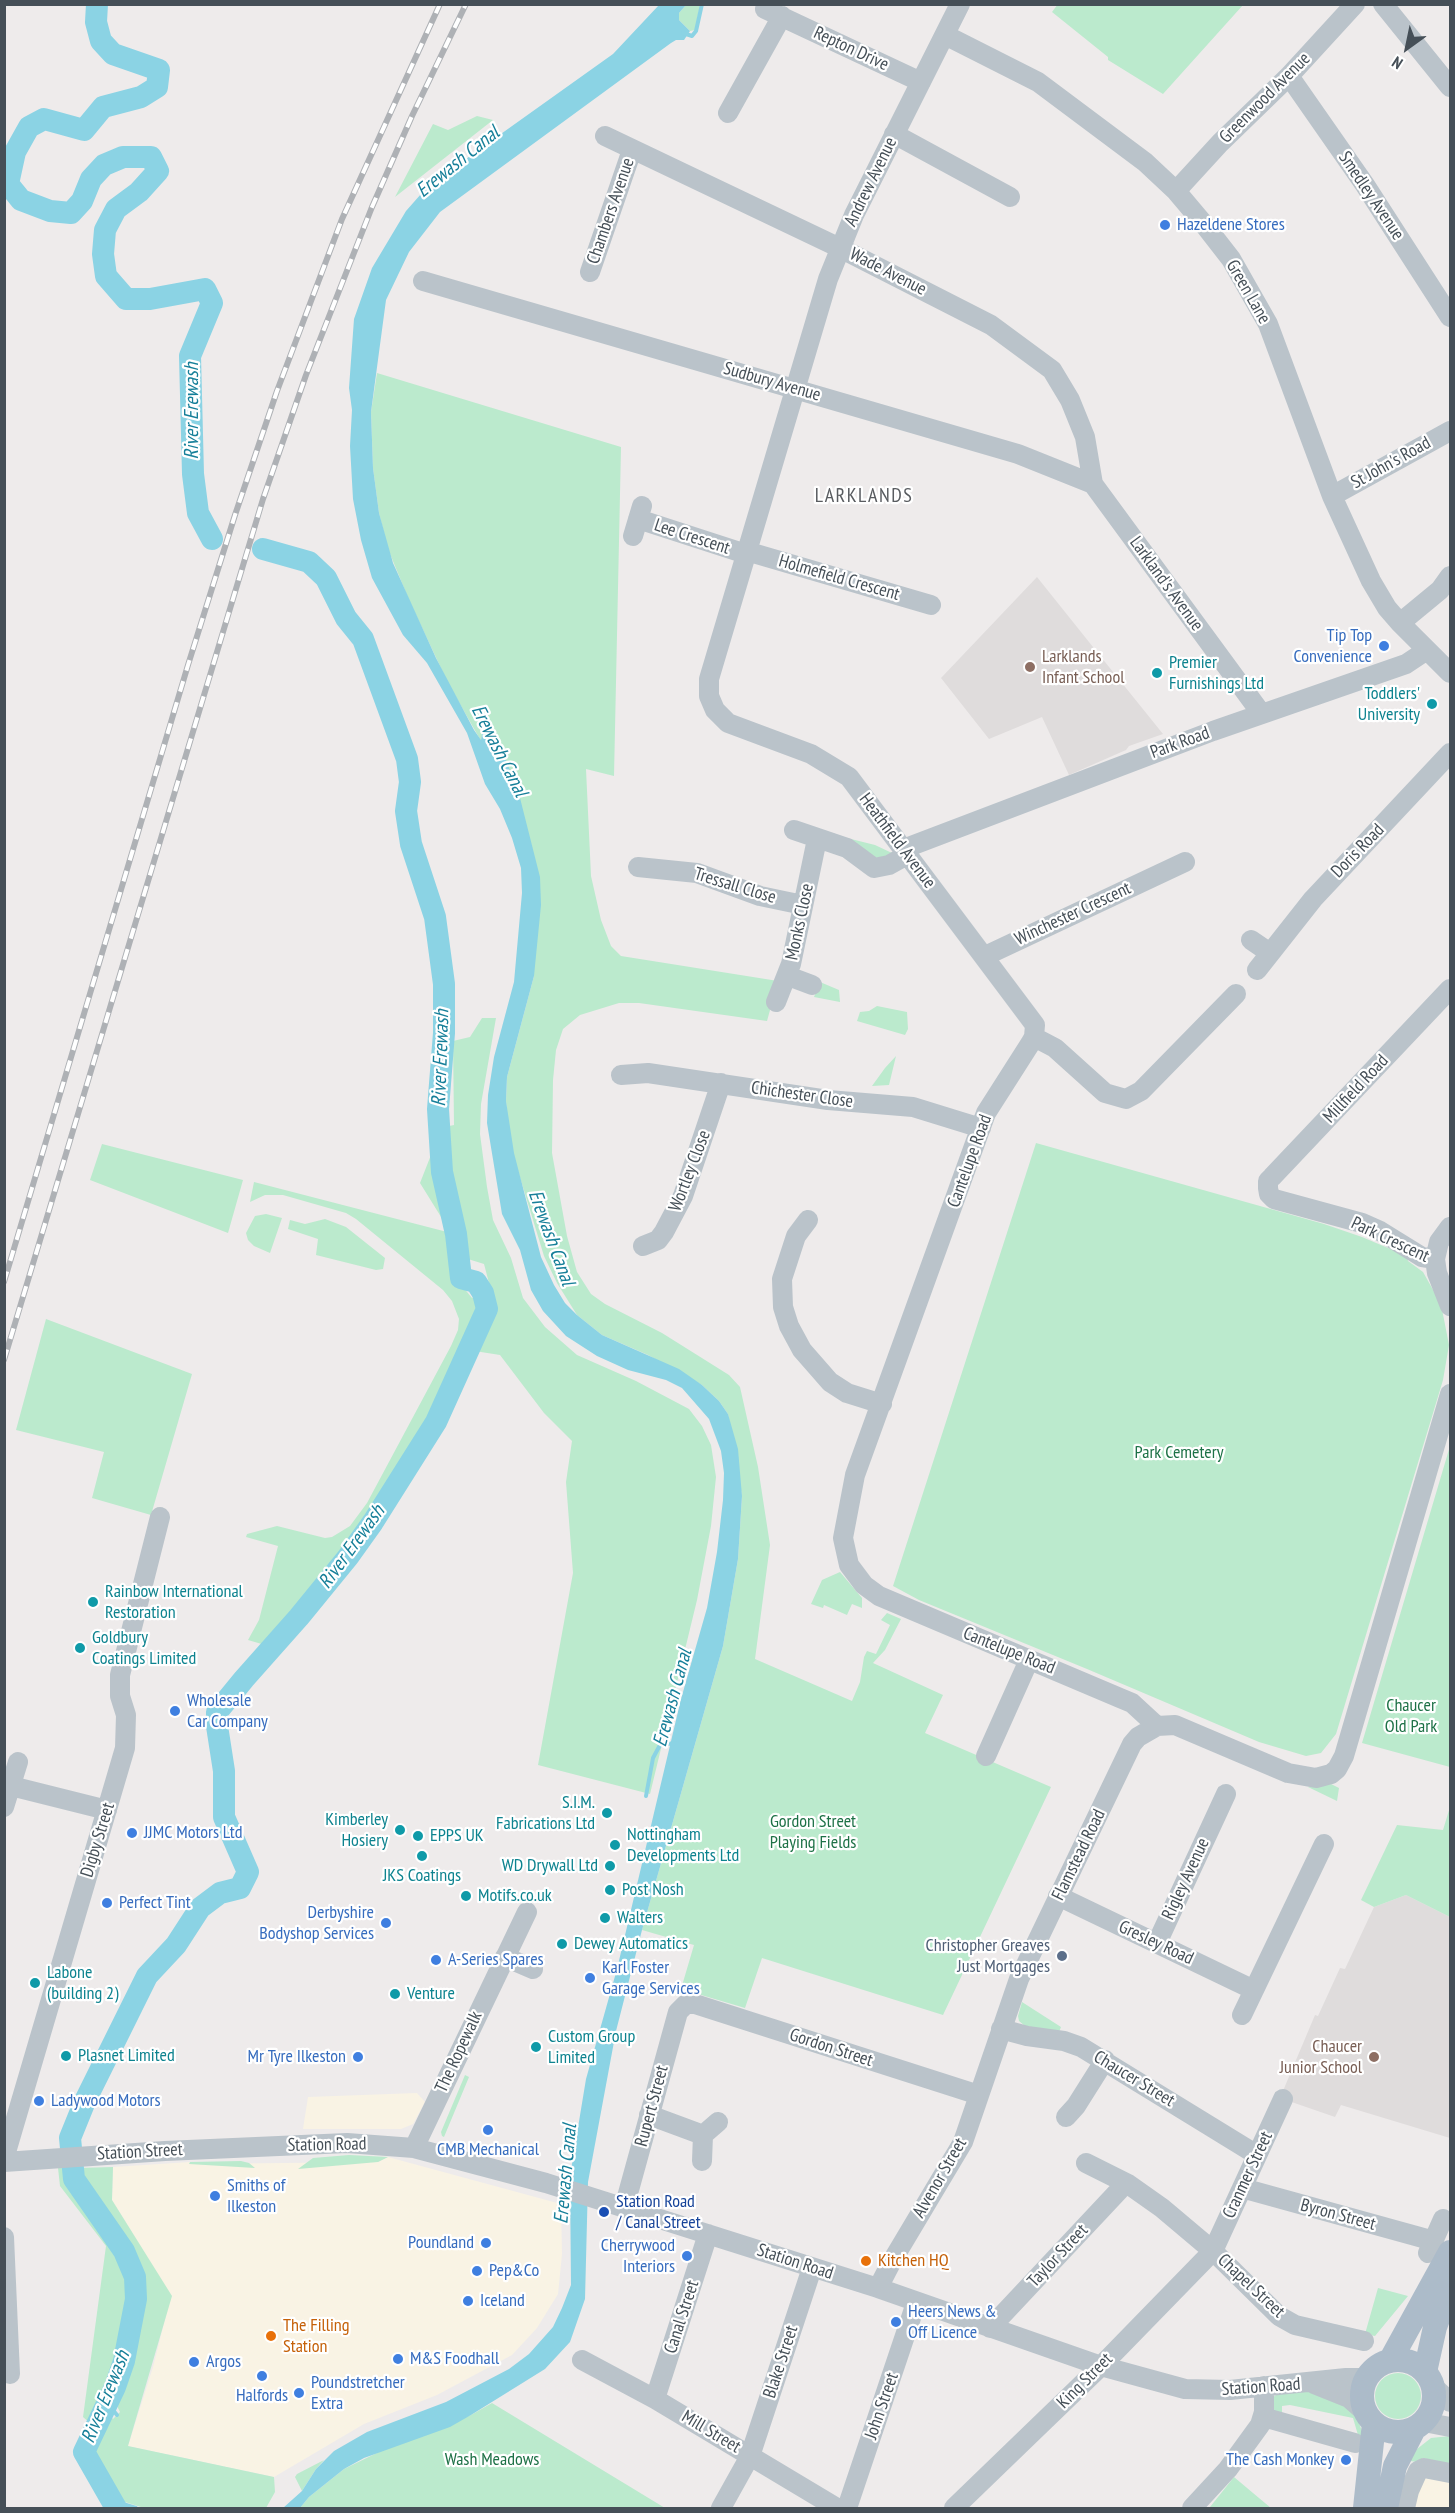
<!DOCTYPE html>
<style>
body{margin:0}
#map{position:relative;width:1455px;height:2513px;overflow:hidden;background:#eeebeb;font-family:"PT Sans Narrow",sans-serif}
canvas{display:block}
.frame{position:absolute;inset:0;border:6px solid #454f57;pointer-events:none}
.north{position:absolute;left:1377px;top:18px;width:60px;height:60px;-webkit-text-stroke:4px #fff;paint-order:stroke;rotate:213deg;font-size:16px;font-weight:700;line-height:24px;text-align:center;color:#454f57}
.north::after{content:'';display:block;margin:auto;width:21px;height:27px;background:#454f57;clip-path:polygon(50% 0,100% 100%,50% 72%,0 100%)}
</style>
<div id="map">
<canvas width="1455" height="2513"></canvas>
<div class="frame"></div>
<div class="north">N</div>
</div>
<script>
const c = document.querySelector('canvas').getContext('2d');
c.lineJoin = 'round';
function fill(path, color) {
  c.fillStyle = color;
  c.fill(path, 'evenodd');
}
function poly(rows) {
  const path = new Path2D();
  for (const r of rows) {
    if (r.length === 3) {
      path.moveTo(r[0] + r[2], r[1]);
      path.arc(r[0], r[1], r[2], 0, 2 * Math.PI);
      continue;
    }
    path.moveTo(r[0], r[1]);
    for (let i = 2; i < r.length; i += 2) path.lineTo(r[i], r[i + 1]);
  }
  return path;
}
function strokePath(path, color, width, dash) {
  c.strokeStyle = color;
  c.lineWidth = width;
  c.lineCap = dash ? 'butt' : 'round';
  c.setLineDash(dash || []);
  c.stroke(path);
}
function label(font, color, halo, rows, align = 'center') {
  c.font = font + ' "PT Sans Narrow",sans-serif';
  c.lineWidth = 4.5;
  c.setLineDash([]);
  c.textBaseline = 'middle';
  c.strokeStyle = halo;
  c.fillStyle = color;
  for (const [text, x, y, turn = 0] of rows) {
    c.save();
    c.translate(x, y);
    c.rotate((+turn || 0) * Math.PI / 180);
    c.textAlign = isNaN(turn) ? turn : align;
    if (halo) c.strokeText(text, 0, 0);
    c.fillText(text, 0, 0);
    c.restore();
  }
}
fill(poly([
 [417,2093,425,2102,413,2124,401,2129,303,2129,308,2097],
 [388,2157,561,2204,562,2254,558,2294,537,2328,512,2355,437,2395,364,2424,274,2477,128,2446,153,2367,171,2296,112,2200,113,2167,190,2162,190,2164,378,2162],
 [1421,2478,1450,2479,1450,2508,1411,2508]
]), '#f9f3e4');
fill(poly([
 [1037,577,1101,657,1163,734,1129,746,1126,750,1069,775,1042,717,989,739,941,678],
 [1406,1895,1450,1917,1450,2138,1341,2105,1335,2117,1280,2098,1315,2015,1318,2016,1340,1968,1345,1969,1374,1907]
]), '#dfdcdc');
fill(poly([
 [1058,4,1243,4,1243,5,1163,94,1108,60,1108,57,1052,12],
 [686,5,700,5,695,30,690,31,679,20,679,13],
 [477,116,493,120,395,197,433,124,448,130],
 [377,373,621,447,614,776,586,769,591,876,601,920,611,946,621,956,778,981,767,1021,639,1003,619,1003,580,1015,563,1029,556,1050,553,1080,552,1153,567,1236,577,1272,591,1294,605,1304,662,1333,729,1375,740,1387,758,1467,770,1545,755,1659,852,1701,860,1682,864,1657,867,1651,876,1654,890,1625,881,1620,887,1613,901,1619,885,1650,873,1663,943,1695,925,1733,1051,1787,943,2015,762,1958,745,2008,681,1989,694,1945,642,1930,723,1646,738,1559,742,1496,728,1414,719,1401,702,1385,648,1355,602,1335,577,1315,557,1283,544,1256,515,1161,508,1127,506,1101,507,1077,534,976,519,794,489,726,483,729,481,741,448,683,409,600,388,549,379,513,373,468,371,412],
 [843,837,875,845,892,853,883,862],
 [820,982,839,990,840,1002,814,997],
 [877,1006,907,1012,908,1029,905,1035,857,1021,860,1012,869,1011],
 [482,1018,496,1018,481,1104,480,1134,487,1187,493,1220,511,1258,523,1298,545,1327,577,1355,636,1381,689,1409,702,1426,711,1445,716,1477,711,1526,697,1600,650,1794,538,1765,573,1573,566,1482,572,1441,544,1413,500,1355,462,1349,412,1450,352,1541,265,1645,248,1640,259,1620,278,1546,246,1537,247,1534,277,1526,325,1538,332,1537,350,1526,367,1503,451,1346,458,1330,459,1319,452,1301,443,1290,356,1219,346,1213,283,1195,265,1195,250,1202,254,1182,451,1233,420,1183,431,1155,430,1130,454,1125,453,1041,470,1037],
 [455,1255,484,1264,489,1283,472,1298,458,1281],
 [896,1056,889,1085,872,1086,885,1068],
 [1036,1143,1324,1224,1362,1237,1407,1256,1408,1261,1423,1272,1441,1304,1449,1345,1443,1380,1336,1734,1321,1753,1306,1756,1259,1742,1087,1669,919,1600,893,1586],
 [102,1144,243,1180,228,1233,90,1180],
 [266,1214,282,1218,270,1253,254,1246,248,1240,246,1233,255,1216],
 [325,1219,346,1227,385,1258,383,1269,376,1270,316,1255,318,1239,288,1229,290,1220,305,1224],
 [46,1319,192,1374,151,1515,92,1498,104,1452,16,1430],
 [1450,1446,1450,1767,1362,1743],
 [840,1572,862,1598,862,1608,852,1604,847,1615,824,1605,823,1608,811,1604,822,1580],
 [1331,1784,1339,1788,1337,1801,1308,1787],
 [1450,1807,1450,1917,1406,1895,1374,1907,1361,1900,1397,1825,1443,1830],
 [1022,2002,1061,2027,1059,2032,1025,2026,1019,2021,1018,2016],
 [465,2075,469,2077,444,2137,442,2136,441,2132],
 [349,2155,388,2157,378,2162,298,2169,313,2158],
 [241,2161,249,2163,255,2168,189,2164,190,2162],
 [113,2167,112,2200,172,2296,128,2446,274,2477,275,2492,266,2508,144,2508,125,2502,119,2497,92,2451,108,2413,113,2419,120,2412,116,2404,125,2379,141,2307,138,2275,126,2248,78,2177,78,2168],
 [58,2168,66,2168,69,2184,120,2253,129,2281,130,2299,126,2329,119,2361,92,2425,83,2417,106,2246,60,2186],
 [1378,2288,1408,2296,1375,2336,1365,2334],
 [1398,2396,23],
 [1316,2391,1327,2393,1357,2416,1364,2438,1360,2457,1358,2435,1353,2418,1290,2405,1282,2406,1282,2413,1274,2412,1273,2397,1278,2394],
 [492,2403,665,2508,300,2508,309,2497,344,2469,381,2451,471,2415],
 [1450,2436,1450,2464,1423,2458,1418,2462,1410,2461,1417,2449,1431,2438],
 [324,2460,316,2469,302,2491,295,2477,297,2474],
 [1234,2477,1253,2493,1271,2508,1213,2508,1210,2507]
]), '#bbeacd');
fill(poly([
 [659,5,686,5,679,13,679,20,690,31,684,40,676,40,671,43,440,212,409,252,386,300,371,412,373,468,379,513,393,563,436,658,474,730,481,740,483,729,489,725,506,760,519,794,540,877,541,905,534,976,507,1077,506,1101,514,1153,541,1257,554,1285,565,1303,577,1315,602,1335,679,1369,702,1385,719,1401,728,1414,738,1449,742,1496,738,1559,723,1646,642,1930,616,2031,588,2182,585,2299,570,2342,545,2369,471,2415,450,2427,364,2458,344,2469,309,2497,300,2508,283,2508,302,2491,316,2469,334,2451,367,2432,446,2402,509,2369,529,2354,553,2327,562,2308,571,2285,570,2176,586,2079,617,1969,681,1699,707,1608,717,1552,723,1500,724,1473,721,1451,709,1419,682,1388,666,1380,628,1370,597,1356,566,1336,543,1311,531,1290,520,1250,502,1214,487,1123,488,1095,494,1057,514,982,522,893,521,868,512,838,500,809,485,784,467,733,427,663,403,635,372,578,361,540,353,499,350,446,352,410,349,388,354,319,372,268,406,211,421,194,470,156,613,54]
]), '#8bd3e4');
strokePath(poly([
 [683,33,692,36,696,31,702,4],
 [646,1796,653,1758,660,1745,675,1743],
 [107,2403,117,2415],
 [113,2501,136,2508]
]), '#8bd3e4', 4);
strokePath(poly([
 [97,4,96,22,101,41,113,54,159,70,157,87,141,97,103,107,84,130,44,119,29,127,15,152,8,184,21,200,50,211,71,213,82,201,91,179,104,165,123,157,151,157,158,171,139,192,116,209,105,230,103,254,106,276,126,299,150,299,205,289,212,303,190,356,193,474,198,513,212,539],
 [116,2508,84,2452,115,2387,124,2361,136,2299,135,2277,124,2251,74,2179,70,2138,85,2101,147,1976,176,1945,200,1908,220,1893,240,1888,248,1872,224,1817,224,1771,217,1726,217,1712,244,1679,299,1617,348,1557,373,1522,436,1422,487,1309,483,1293,476,1282,461,1278,456,1234,442,1172,438,1109,444,1033,444,984,435,917,411,844,406,811,410,782,407,759,363,639,346,618,326,578,309,562,263,549]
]), '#8bd3e4', 22);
strokePath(poly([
 [960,4,854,215,828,279,709,679,709,696,715,710,728,723,811,754,849,777,1035,1025,1034,1037,1030,1044,986,1113,855,1475,843,1538,849,1565,864,1585,879,1596,1120,1698,1132,1703,1157,1726],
 [1383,4,1450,87],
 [765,9,921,82],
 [945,35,1038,82,1145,162,1176,191,1203,223,1231,259,1268,324,1332,496,1371,581,1387,608,1400,623,1450,673],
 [1289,76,1365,185,1450,317],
 [728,113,782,16],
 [894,134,1010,197],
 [605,136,840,248,991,325,1052,370,1070,400,1085,437,1093,484,1261,713],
 [1176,191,1220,143,1289,76,1355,4],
 [590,272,632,150],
 [423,281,1018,454,1093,484],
 [1332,496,1450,431],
 [638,519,746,554],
 [633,536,642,506],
 [746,551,931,605],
 [1400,623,1440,590,1450,576],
 [794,830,847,848,874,868,889,865,907,855],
 [903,849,1213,731,1406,664,1427,650],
 [638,867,697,873,760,896,803,905],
 [1251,940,1270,953],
 [985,956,1185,862],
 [1257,970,1313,899,1450,753],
 [788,976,812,985],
 [776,1002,791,964,817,839],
 [1034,1037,1055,1048,1105,1093,1126,1099,1141,1091,1236,994],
 [621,1075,648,1073,828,1100,913,1107,981,1128],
 [808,1220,796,1236,782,1279,783,1307,789,1326,802,1350,830,1382,847,1393,882,1404],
 [1450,1227,1439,1242,1435,1259,1437,1273,1450,1306],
 [643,1246,658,1240,664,1232,683,1196,721,1083],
 [1435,1259,1422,1257,1380,1231,1362,1223,1274,1199,1269,1194,1268,1188,1268,1181,1272,1177,1450,989],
 [986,1756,1029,1660],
 [11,1786,107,1810],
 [4,1807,18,1762],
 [1058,1896,1254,1990],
 [1157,1943,1226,1794],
 [505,1957,533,1969],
 [1242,2015,1324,1844],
 [1001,2029,1027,2036,1064,2041,1081,2047,1257,2155],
 [649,2115,703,2135],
 [1066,2117,1076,2106,1105,2060],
 [414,2148,527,1912],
 [4,2159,125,1748,126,1715,120,1696,120,1675,160,1517],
 [702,2161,703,2135,718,2122],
 [4,2162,165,2151,347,2143,414,2148,546,2183,878,2288,1101,2366,1185,2389,1230,2390,1346,2378,1367,2378],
 [1086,2163,1128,2184,1162,2208,1213,2251,1279,2316,1295,2325,1364,2341],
 [1242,2188,1434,2241],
 [624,2208,678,2012,686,2004,695,2004,979,2095],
 [4,2237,10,2374],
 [1428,2253,1443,2219],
 [878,2288,892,2261,963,2142,1019,1979,1132,1744,1138,1737,1157,1726,1175,1725,1288,1773,1316,1778,1331,1774,1337,1769,1344,1756,1450,1394],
 [990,2328,1126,2183],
 [582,2360,655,2399,837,2508],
 [1314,2384,1349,2398,1366,2413],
 [1433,2386,1450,2402],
 [655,2399,708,2234],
 [1263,2417,1355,2443],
 [1424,2422,1450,2427],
 [721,2508,750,2456,812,2268],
 [847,2508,916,2303],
 [954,2508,1101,2366,1213,2251,1283,2099],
 [1192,2508,1228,2469,1260,2425,1264,2412,1264,2386],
 [1405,2508,1409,2491,1418,2471,1424,2468,1450,2473]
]), '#bac3ca', 20);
strokePath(poly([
 [1398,2396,36],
 [1390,2361,1450,2252],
 [1425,2372,1435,2327,1450,2287],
 [1365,2508,1374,2423],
 [1386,2508,1395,2466,1414,2429]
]), '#acbbc9', 24);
const rail = poly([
 [4,1282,188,665,235,515,277,391,342,219,440,4],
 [4,1360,263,499,306,375,372,207,412,116,466,4]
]);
strokePath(rail, '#aeb1b5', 6);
strokePath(rail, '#fff', 4, [11]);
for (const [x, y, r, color] of [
 [1165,225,6,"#3f7fe0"],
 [1384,646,6,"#3f7fe0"],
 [1030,667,6,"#8d6e63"],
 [1157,673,6,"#0f9aa8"],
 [1432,704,6,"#0f9aa8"],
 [93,1602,6,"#0f9aa8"],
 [80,1648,6,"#0f9aa8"],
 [175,1711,6,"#3f7fe0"],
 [607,1813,6,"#0f9aa8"],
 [400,1830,6,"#0f9aa8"],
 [132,1833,6,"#3f7fe0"],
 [418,1836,6,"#0f9aa8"],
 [615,1845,6,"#0f9aa8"],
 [422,1856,6,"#0f9aa8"],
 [610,1866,6,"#0f9aa8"],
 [610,1890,6,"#0f9aa8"],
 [466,1896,6,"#0f9aa8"],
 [107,1903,6,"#3f7fe0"],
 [605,1918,6,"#0f9aa8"],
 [386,1923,6,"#3f7fe0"],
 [562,1944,6,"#0f9aa8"],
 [1062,1956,6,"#5c6f8a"],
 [436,1960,6,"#3f7fe0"],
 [590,1978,6,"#3f7fe0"],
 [35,1983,6,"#0f9aa8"],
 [395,1994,6,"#0f9aa8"],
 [536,2047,6,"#0f9aa8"],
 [66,2056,6,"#0f9aa8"],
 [358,2057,6,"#3f7fe0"],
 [1374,2057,6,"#8d6e63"],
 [39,2101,6,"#3f7fe0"],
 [488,2130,6,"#3f7fe0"],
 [215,2196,6,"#3f7fe0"],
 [604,2212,6,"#1a4fb4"],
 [486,2243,6,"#3f7fe0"],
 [687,2256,6,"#3f7fe0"],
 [866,2261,6,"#e8710a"],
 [477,2271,6,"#3f7fe0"],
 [468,2301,6,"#3f7fe0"],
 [896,2322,6,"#3f7fe0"],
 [271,2336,6,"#e8710a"],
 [398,2359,6,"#3f7fe0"],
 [194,2362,6,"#3f7fe0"],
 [262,2376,6,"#3f7fe0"],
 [299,2393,6,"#3f7fe0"],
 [1346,2460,6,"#3f7fe0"]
]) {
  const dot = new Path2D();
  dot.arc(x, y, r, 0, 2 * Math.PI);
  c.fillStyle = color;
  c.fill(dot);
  strokePath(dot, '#fff', 2);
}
label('18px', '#454f57', '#fff', [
 ["Repton Drive",851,49,25],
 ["Greenwood Avenue",1265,98,-45],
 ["Andrew Avenue",871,182,-64],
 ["Smedley Avenue",1371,196,56],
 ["Chambers Avenue",611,211,-71],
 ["Wade Avenue",888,272,27],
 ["Green Lane",1248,292,60],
 ["Sudbury Avenue",772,382,16],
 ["St John's Road",1391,463,-29],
 ["Lee Crescent",692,537,18],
 ["Holmefield Crescent",839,578,16],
 ["Larkland's Avenue",1166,584,54],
 ["Park Road",1180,743,-20],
 ["Heathfield Avenue",897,841,53],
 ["Doris Road",1358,851,-46],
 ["Tressall Close",735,886,17],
 ["Winchester Crescent",1073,914,-25],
 ["Monks Close",800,922,-78],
 ["Millfield Road",1356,1089,-47],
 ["Chichester Close",802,1095,8],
 ["Cantelupe Road",970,1161,-70],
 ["Wortley Close",690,1171,-69],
 ["Park Crescent",1390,1240,25],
 ["Cantelupe Road",1009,1651,22],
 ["Digby Street",98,1840,-73],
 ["Flamstead Road",1079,1855,-64],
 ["Rigley Avenue",1186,1879,-65],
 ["Gresley Road",1156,1943,25],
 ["Gordon Street",831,2048,18],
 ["The Ropewalk",459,2052,-65],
 ["Chaucer Street",1134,2079,31],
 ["Rupert Street",652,2106,-75],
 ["Station Road",327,2145,-1],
 ["Station Street",140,2152,-3],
 ["Cranmer Street",1248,2175,-65],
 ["Alvenor Street",940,2178,-60],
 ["Byron Street",1338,2215,15],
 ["Taylor Street",1058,2256,-47],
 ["Station Road",795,2262,18],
 ["Chapel Street",1251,2286,43],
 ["Canal Street",682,2317,-72],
 ["Blake Street",781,2362,-72],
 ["King Street",1085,2381,-45],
 ["Station Road",1261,2387,-4],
 ["John Street",882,2406,-71],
 ["Mill Street",711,2432,31]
]);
label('18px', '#366cbe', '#fff', [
 ["Hazeldene Stores",1177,225],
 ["Tip Top",1372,636,"right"],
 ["Convenience",1372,657,"right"],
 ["Wholesale",187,1701],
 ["Car Company",187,1722],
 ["JJMC Motors Ltd",144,1833],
 ["Perfect Tint",119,1903],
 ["Derbyshire",374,1913,"right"],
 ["Bodyshop Services",374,1934,"right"],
 ["A-Series Spares",448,1960],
 ["Karl Foster",602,1968],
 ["Garage Services",602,1989],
 ["Mr Tyre Ilkeston",346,2057,"right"],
 ["Ladywood Motors",51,2101],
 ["CMB Mechanical",488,2150,"center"],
 ["Smiths of",227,2186],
 ["Ilkeston",227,2207],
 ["Poundland",474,2243,"right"],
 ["Cherrywood",675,2246,"right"],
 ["Interiors",675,2267,"right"],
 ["Pep&Co",489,2271],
 ["Iceland",480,2301],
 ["Heers News &",908,2312],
 ["Off Licence",908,2333],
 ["M&S Foodhall",410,2359],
 ["Argos",206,2362],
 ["Poundstretcher",311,2383],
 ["Extra",311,2404],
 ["Halfords",262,2396,"center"],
 ["The Cash Monkey",1334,2460,"right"]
], 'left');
label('18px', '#785e54', '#fff', [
 ["Larklands",1042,657],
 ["Infant School",1042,678],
 ["Chaucer",1362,2047,"right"],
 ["Junior School",1362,2068,"right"]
], 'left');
label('18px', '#0d838f', '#fff', [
 ["Premier",1169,663],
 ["Furnishings Ltd",1169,684],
 ["Toddlers'",1420,694,"right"],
 ["University",1420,715,"right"],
 ["Rainbow International",105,1592],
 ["Restoration",105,1613],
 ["Goldbury",92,1638],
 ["Coatings Limited",92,1659],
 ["S.I.M.",595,1803,"right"],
 ["Fabrications Ltd",595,1824,"right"],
 ["Kimberley",388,1820,"right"],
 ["Hosiery",388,1841,"right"],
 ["Nottingham",627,1835],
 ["Developments Ltd",627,1856],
 ["EPPS UK",430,1836],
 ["WD Drywall Ltd",598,1866,"right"],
 ["JKS Coatings",422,1876,"center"],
 ["Post Nosh",622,1890],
 ["Motifs.co.uk",478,1896],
 ["Walters",617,1918],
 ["Dewey Automatics",574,1944],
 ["Labone",47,1973],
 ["(building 2)",47,1994],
 ["Venture",407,1994],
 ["Custom Group",548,2037],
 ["Limited",548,2058],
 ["Plasnet Limited",78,2056]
], 'left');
label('18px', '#1d7146', '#fff', [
 ["Park Cemetery",1179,1453],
 ["Chaucer",1411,1706],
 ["Old Park",1411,1727],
 ["Gordon Street",813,1822],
 ["Playing Fields",813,1843],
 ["Wash Meadows",492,2460]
]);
label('18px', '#4e5e75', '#fff', [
 ["Christopher Greaves",1050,1946],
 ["Just Mortgages",1050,1967]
], 'right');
label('18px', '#164399', '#fff', [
 ["Station Road",616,2202],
 ["/ Canal Street",616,2223]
], 'left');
label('18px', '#c56008', '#fff', [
 ["Kitchen HQ",878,2261],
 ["The Filling",283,2326],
 ["Station",283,2347]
], 'left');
label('italic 20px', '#167f99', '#fff', [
 ["Erewash Canal",458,162,-39],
 ["River Erewash",192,411,-90],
 ["Erewash Canal",499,751,63],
 ["River Erewash",441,1058,-88],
 ["Erewash Canal",551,1238,70],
 ["River Erewash",352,1547,-54],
 ["Erewash Canal",673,1698,-75],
 ["Erewash Canal",566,2174,-85],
 ["River Erewash",106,2397,-68]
]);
c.letterSpacing = '1.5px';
label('20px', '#595c60', '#fff', [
 ["LARKLANDS",864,496]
]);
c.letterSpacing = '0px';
</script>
